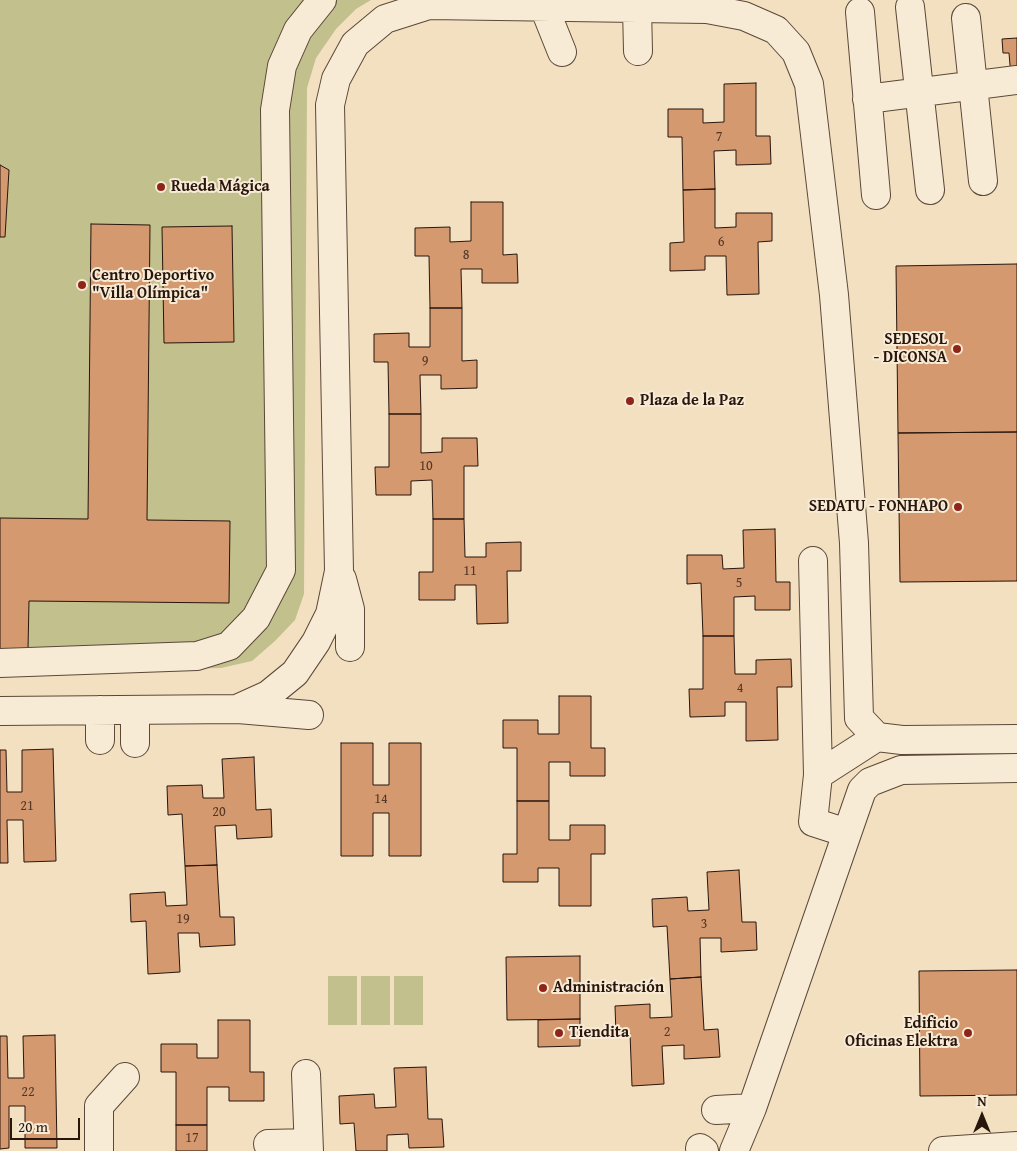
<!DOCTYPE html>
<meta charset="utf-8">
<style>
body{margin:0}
#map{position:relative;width:1017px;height:1151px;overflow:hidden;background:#f3e0c0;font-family:"Gentium Book Plus",serif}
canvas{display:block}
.north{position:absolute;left:957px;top:1091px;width:50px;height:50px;-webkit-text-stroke:4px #f7ebd6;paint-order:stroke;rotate:0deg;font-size:14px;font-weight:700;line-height:20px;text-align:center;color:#28150c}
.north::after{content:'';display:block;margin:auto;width:18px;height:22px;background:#28150c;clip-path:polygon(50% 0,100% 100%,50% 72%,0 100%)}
.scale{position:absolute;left:10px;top:1118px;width:70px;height:22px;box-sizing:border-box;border:2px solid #28150c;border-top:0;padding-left:6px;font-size:15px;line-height:18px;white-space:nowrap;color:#28150c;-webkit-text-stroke:4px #f7ebd6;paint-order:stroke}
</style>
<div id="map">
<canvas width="1017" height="1151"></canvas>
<div class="north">N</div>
<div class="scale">20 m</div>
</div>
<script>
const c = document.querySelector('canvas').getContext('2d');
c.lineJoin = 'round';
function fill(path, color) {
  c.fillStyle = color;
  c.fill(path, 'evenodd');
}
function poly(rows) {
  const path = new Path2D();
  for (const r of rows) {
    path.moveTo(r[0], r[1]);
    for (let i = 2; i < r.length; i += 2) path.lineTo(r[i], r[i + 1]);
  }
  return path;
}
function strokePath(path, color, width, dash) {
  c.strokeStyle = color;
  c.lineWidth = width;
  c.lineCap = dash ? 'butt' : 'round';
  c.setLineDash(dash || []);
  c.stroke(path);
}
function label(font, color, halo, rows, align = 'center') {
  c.font = font + ' "Gentium Book Plus",serif';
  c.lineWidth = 4;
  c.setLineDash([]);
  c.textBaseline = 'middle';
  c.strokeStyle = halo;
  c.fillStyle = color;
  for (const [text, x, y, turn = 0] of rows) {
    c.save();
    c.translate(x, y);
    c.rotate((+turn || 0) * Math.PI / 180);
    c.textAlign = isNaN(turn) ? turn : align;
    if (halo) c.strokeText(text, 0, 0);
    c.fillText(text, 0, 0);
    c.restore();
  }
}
fill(poly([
 [0,0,371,0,356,9,336,29,316,58,307,88,304,594,295,620,275,641,252,661,221,668,0,673],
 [328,976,357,976,357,1025,328,1025],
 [361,976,390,976,390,1025,361,1025],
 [394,976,423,976,423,1025,394,1025]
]), '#c2c08d');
const building = poly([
 [1017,38,1017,76,1011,77,1009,53,1003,53,1002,39,1017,38],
 [756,83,756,136,770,136,771,164,736,165,736,150,714,151,715,189,683,190,682,137,668,137,668,109,703,109,703,123,724,122,724,84,756,83],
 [0,165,9,170,5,237,0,237,0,165],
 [715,189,715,228,736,227,736,213,772,213,772,241,758,242,759,294,727,295,726,256,705,256,705,270,670,271,670,243,684,242,683,190,715,189],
 [471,202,503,202,503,255,517,254,518,283,482,283,482,269,461,269,462,308,430,308,429,256,415,256,415,228,450,227,450,242,471,241,471,202],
 [91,224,150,225,147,520,230,521,229,603,29,601,28,649,0,649,0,518,88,519,91,224],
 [232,226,234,342,164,343,162,227,232,226],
 [1017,264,1017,432,898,433,896,266,1017,264],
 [430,308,462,308,462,361,477,360,477,388,441,389,441,375,420,375,421,414,389,414,388,362,374,362,374,334,409,333,409,347,430,347,430,308],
 [389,414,421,414,421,453,442,452,442,438,477,438,478,466,464,466,464,519,433,519,432,480,411,481,411,495,376,495,375,467,389,467,389,414],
 [1017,432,1017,581,900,582,898,433,1017,432],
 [433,519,464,519,465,557,486,557,486,543,521,542,521,571,507,571,508,623,477,624,476,585,455,585,455,600,419,600,419,572,433,572,433,519],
 [775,529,776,582,790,582,790,610,755,610,755,596,734,597,734,636,703,636,701,583,687,584,687,555,722,555,723,569,744,568,743,530,775,529],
 [703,636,734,636,735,674,756,674,756,660,791,659,792,687,777,687,778,740,746,741,746,702,725,702,725,716,690,717,689,689,703,689,703,636],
 [559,696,591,696,591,748,605,748,605,776,570,776,570,762,549,762,549,801,517,801,517,748,503,748,503,720,538,720,538,734,559,734,559,696],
 [341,743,373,743,373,785,389,785,389,743,421,743,421,856,389,856,389,813,373,813,373,856,341,856,341,743],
 [53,749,56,861,24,862,23,820,7,820,8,863,0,863,0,750,6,750,7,792,22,792,22,750,53,749],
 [254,757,256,810,271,809,272,837,237,839,236,825,215,826,217,865,185,866,182,814,168,815,167,786,202,785,203,798,224,798,222,759,254,757],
 [517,801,549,801,549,840,570,840,570,825,605,825,605,854,591,854,591,906,559,906,559,868,538,868,538,882,503,882,503,854,517,854,517,801],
 [217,865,220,917,234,917,235,945,200,947,199,933,178,933,180,972,148,974,146,921,131,922,130,894,165,892,166,906,187,905,185,866,217,865],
 [739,870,742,922,756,922,757,950,721,952,721,938,700,938,701,977,670,979,667,926,653,927,652,899,687,897,688,911,709,910,707,872,739,870],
 [580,956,580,1019,507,1020,506,957,580,956],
 [1017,970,1017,1095,920,1096,919,971,1017,970],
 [701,977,704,1030,718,1029,720,1057,684,1059,684,1045,662,1046,664,1084,632,1086,630,1033,616,1034,615,1006,650,1004,650,1018,672,1017,670,979,701,977],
 [580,1019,580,1046,538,1047,538,1020,580,1019],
 [218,1020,250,1020,250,1072,264,1072,264,1101,229,1101,229,1087,207,1087,207,1125,176,1125,176,1072,161,1072,161,1044,197,1044,197,1058,218,1058,218,1020],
 [55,1035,57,1148,25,1148,25,1106,9,1106,9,1148,0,1149,0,1036,7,1036,8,1078,24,1078,23,1036,55,1035],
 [426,1067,428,1119,442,1119,444,1147,409,1148,408,1134,387,1135,387,1151,356,1151,354,1123,340,1124,339,1096,374,1094,375,1108,396,1107,394,1068,426,1067],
 [176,1125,207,1125,207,1151,176,1151,176,1125]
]);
fill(building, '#d59970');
strokePath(building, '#28150c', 1);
const minor = poly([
 [544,7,562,52],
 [910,7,930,190],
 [637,8,638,51],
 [860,12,876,195],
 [966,18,983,181],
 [867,99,1017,80],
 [813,561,818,775,813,822,847,833],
 [342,579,350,609,350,647],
 [0,663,197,656,229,646,256,618,281,570,275,110,282,66,298,30,322,0],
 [238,709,309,715],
 [100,710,100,740],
 [135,710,135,743],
 [0,711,237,709,268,695,295,673,316,642,330,614,339,571,330,105,336,79,355,44,385,19,429,5,707,9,744,16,776,30,796,52,809,84,834,295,854,543,859,718,877,737],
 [818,775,877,737,902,740,1017,739],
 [306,1074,309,1151],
 [716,1110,752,1108],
 [268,1144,308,1143],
 [700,1148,704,1151],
 [99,1151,99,1106,125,1077],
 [734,1151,752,1108,862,790,870,782,901,770,1017,768],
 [943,1151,1017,1146]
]);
strokePath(minor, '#5b4839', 30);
strokePath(minor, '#f7ebd6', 28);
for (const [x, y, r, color] of [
 [161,187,5,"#8f2418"],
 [82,285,5,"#8f2418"],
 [957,349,5,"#8f2418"],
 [630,401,5,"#8f2418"],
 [958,507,5,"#8f2418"],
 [543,988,5,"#8f2418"],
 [559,1033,5,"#8f2418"],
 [968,1033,5,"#8f2418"]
]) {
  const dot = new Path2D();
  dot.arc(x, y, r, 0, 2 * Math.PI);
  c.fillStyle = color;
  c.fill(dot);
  strokePath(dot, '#f7ebd6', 2);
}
label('14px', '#533625', null, [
 ["7",719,137],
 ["6",721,242],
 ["8",466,255],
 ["9",425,361],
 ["10",426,466],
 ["11",470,571],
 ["5",739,583],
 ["4",740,688],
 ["14",381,799],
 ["21",27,806],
 ["20",219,812],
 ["19",183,919],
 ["3",704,924],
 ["2",667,1032],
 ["22",28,1092],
 ["17",192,1138]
]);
label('bold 16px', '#28150c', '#f7ebd6', [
 ["Rueda Mágica",171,187],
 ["Centro Deportivo",92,276],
 ["\"Villa Olímpica\"",92,294],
 ["SEDESOL",947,340,"right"],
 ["- DICONSA",947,358,"right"],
 ["Plaza de la Paz",640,401],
 ["SEDATU - FONHAPO",948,507,"right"],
 ["Administración",553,988],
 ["Edificio",958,1024,"right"],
 ["Oficinas Elektra",958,1042,"right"],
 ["Tiendita",569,1033]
], 'left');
</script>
